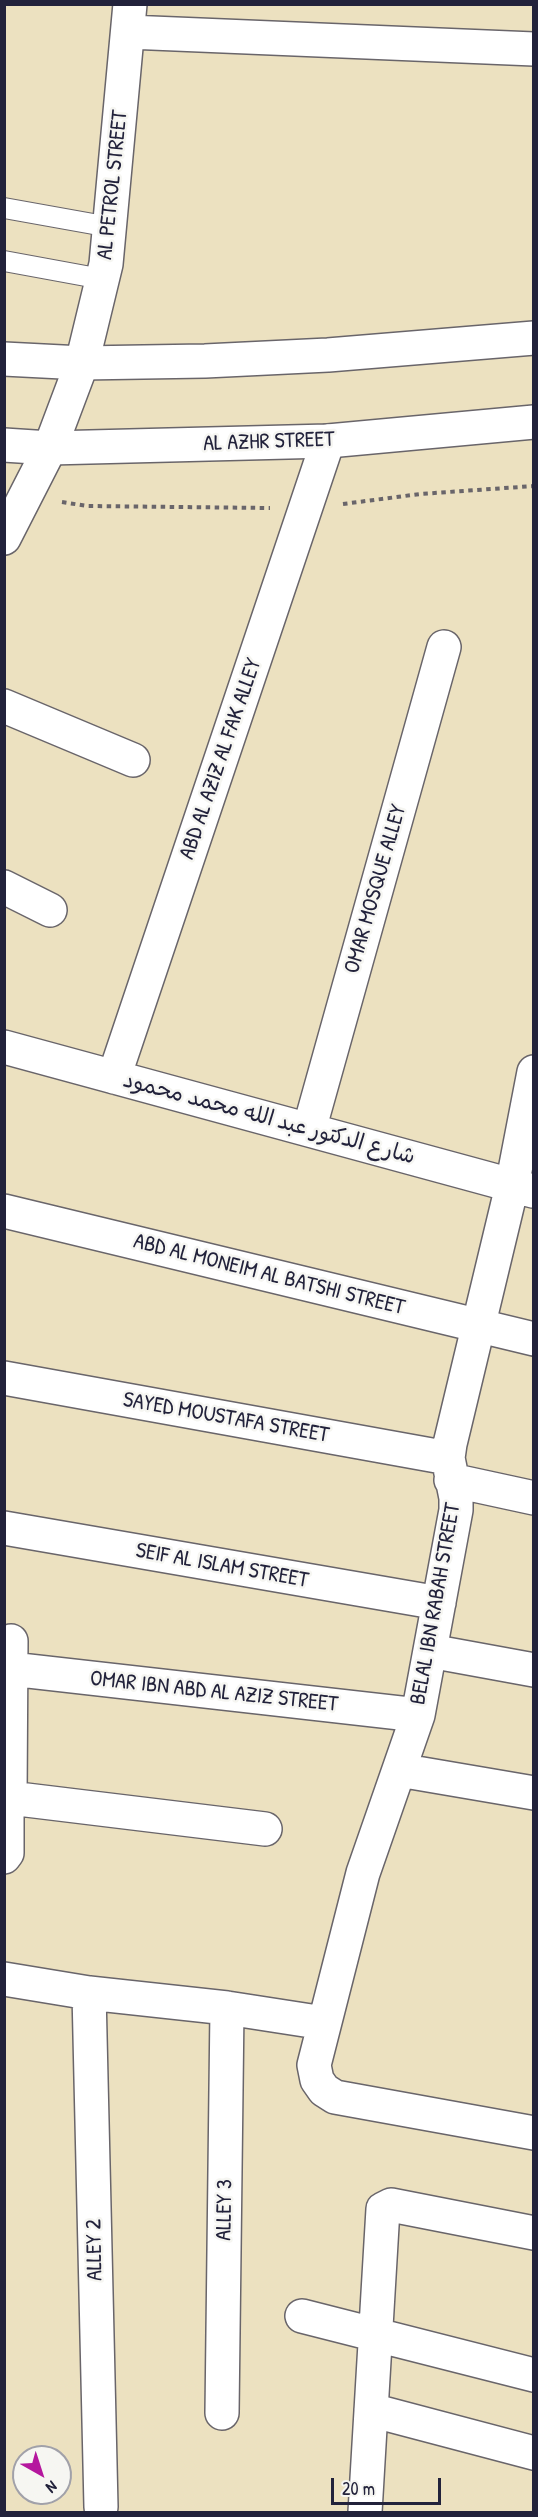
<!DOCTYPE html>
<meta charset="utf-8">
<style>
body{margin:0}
#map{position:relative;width:538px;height:2517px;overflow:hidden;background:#ece1c0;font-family:"Patrick Hand",sans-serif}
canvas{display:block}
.frame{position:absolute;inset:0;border:6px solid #22223b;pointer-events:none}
.north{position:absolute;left:12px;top:2445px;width:60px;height:60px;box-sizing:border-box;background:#f6f6f2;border:2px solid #a1a1a9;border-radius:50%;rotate:141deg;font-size:16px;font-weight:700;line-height:24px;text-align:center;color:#22223b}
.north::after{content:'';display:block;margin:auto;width:21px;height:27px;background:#b5179e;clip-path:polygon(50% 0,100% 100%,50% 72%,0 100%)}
.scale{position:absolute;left:331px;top:2478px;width:110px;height:27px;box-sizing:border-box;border:3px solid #22223b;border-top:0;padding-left:8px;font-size:18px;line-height:21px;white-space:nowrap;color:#22223b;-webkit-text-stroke:4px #f6f6f2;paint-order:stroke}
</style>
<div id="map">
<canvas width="538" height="2517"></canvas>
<div class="frame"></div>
<div class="north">N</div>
<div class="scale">20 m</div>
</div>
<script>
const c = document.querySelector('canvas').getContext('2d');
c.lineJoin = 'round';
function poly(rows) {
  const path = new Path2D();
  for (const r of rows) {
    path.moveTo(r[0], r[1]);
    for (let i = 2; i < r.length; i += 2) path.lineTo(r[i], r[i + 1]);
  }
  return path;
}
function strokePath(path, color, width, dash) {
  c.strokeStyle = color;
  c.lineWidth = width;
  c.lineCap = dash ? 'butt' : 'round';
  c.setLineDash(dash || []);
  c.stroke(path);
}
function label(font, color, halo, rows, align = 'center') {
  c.font = font + ' "Patrick Hand","Playpen Sans Arabic",sans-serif';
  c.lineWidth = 5;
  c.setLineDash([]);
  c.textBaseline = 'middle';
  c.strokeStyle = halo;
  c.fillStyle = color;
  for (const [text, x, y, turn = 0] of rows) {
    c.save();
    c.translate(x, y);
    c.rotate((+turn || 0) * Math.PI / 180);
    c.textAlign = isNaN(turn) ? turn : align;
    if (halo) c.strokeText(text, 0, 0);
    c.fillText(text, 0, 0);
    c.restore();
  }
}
const lane = poly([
 [4,208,110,227],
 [4,261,102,279]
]);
const street = poly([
 [128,32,534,49],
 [4,538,50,448,82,363,106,264,130,4],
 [4,706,133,760],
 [4,887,50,910],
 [4,1047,533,1191],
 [534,1072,512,1186,450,1444,448,1458,456,1498,456,1510,418,1715,363,1873,314,2065,317,2080,324,2090,335,2097,534,2133],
 [114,1077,328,441],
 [309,1130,444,647],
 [4,1211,534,1339],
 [4,1378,448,1458],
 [451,1480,534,1498],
 [4,1528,439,1603],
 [430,1651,534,1670],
 [11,1669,418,1715],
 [399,1770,534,1793],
 [10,1798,11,1641],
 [4,1857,7,1853,7,1804,10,1798,265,1829],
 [4,1979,89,1993,227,2008,324,2023],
 [89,1993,101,2507],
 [302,2316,534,2375],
 [371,2410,534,2453],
 [222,2413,227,2008],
 [365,2512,383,2209,391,2205,534,2233]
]);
const secondary = poly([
 [4,359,82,363,205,361,328,355,534,338],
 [4,445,50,448,328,441,534,422]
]);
strokePath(lane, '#69656a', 22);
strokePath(street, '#69656a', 36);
strokePath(secondary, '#69656a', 36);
strokePath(poly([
 [62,502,87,506,270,508],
 [343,504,420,494,534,486]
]), '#69656a', 4, [4.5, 4.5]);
strokePath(lane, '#fff', 20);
strokePath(street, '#fff', 33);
strokePath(secondary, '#fff', 33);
label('22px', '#22223b', '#f6f6f2', [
 ["AL PETROL STREET",113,185,-84],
 ["AL AZHR STREET",269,442,-2],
 ["ABD AL AZIZ AL FAK ALLEY",221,759,-71],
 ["OMAR MOSQUE ALLEY",376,889,-74],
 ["شارع الدكتور عبد الله محمد محمود",269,1119,15],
 ["ABD AL MONEIM AL BATSHI STREET",269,1275,14],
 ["SAYED MOUSTAFA STREET",226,1418,10],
 ["SEIF AL ISLAM STREET",222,1566,10],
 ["BELAL IBN RABAH STREET",436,1604,-80],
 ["OMAR IBN ABD AL AZIZ STREET",214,1692,6],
 ["ALLEY 3",225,2210,-89],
 ["ALLEY 2",95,2250,-91]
]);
</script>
